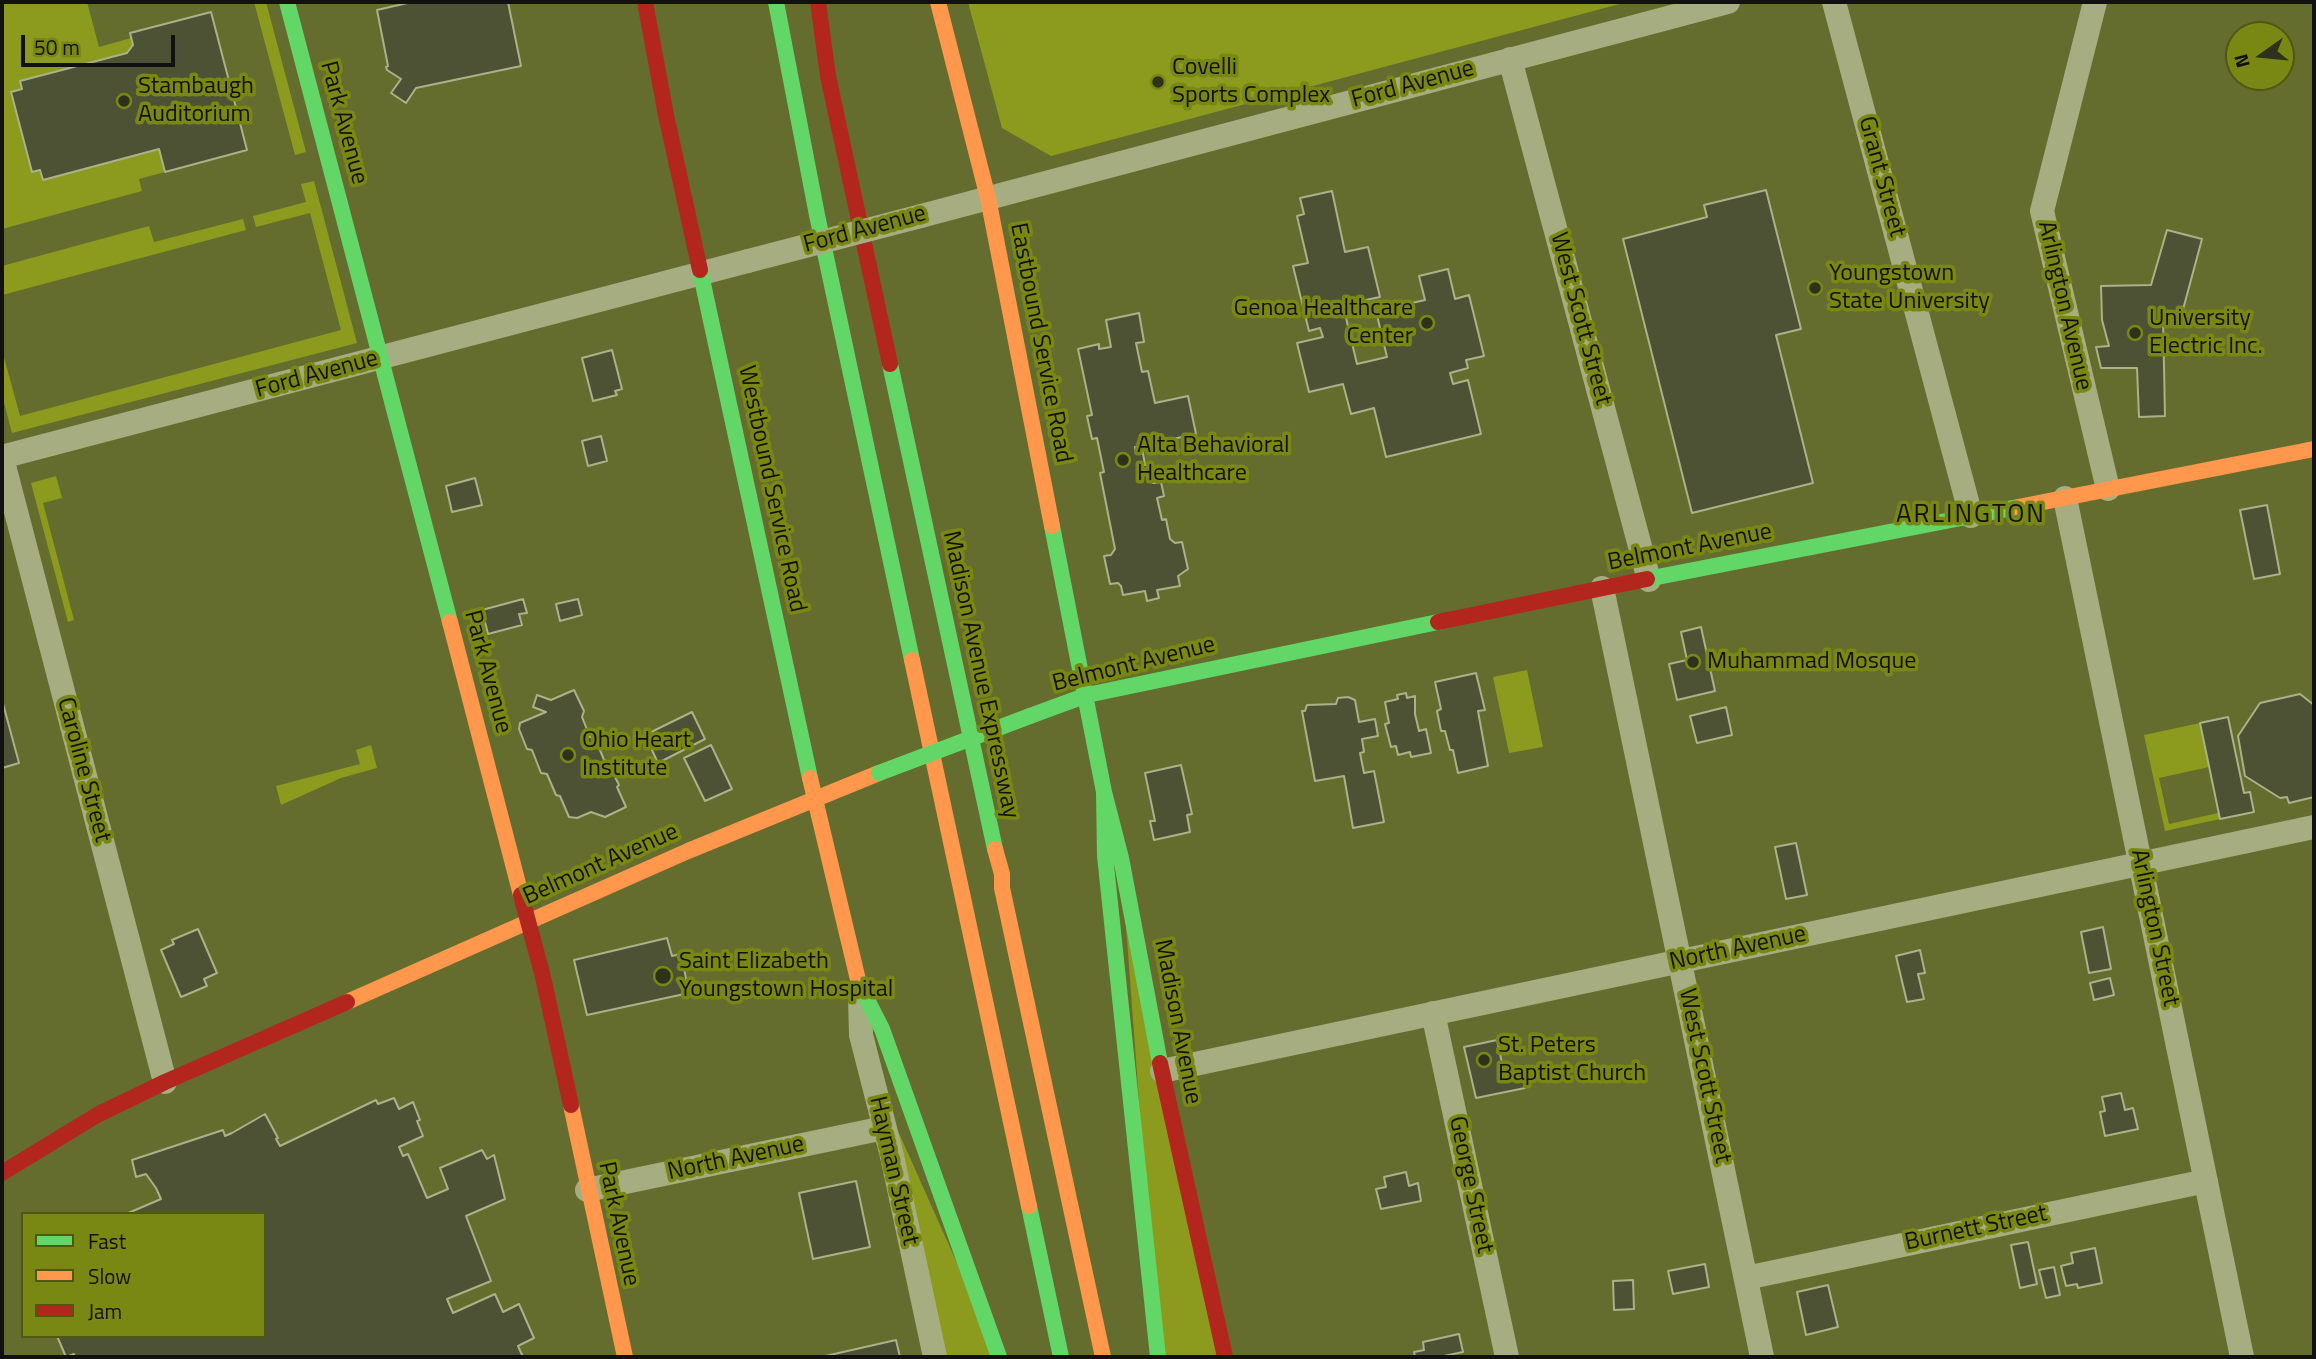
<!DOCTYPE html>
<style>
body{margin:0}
#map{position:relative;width:2316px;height:1359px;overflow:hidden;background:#656d2e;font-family:"Titillium Web",sans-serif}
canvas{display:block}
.frame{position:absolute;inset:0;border:4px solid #111;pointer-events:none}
.legend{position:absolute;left:21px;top:1212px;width:245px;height:126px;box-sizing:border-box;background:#798813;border:2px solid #4f5812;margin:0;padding:9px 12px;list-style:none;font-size:21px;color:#111}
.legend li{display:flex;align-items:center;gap:14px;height:35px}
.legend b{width:35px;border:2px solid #4f5812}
.north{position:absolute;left:2225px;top:21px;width:70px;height:70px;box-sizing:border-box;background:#798813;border:2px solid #4f5812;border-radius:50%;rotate:255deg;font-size:19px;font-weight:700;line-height:28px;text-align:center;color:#111}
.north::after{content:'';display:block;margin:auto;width:24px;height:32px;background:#2e311b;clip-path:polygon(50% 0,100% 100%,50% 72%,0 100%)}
.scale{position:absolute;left:21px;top:35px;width:154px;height:32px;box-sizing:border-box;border:4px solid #111;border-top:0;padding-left:9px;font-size:21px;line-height:24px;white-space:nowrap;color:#111;-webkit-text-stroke:5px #798813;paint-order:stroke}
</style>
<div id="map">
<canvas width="2316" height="1359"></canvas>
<div class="frame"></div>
<ul class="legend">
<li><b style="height:9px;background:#63d668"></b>Fast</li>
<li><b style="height:9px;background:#ff974d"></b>Slow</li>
<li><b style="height:9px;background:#b3261e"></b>Jam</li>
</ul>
<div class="north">N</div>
<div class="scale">50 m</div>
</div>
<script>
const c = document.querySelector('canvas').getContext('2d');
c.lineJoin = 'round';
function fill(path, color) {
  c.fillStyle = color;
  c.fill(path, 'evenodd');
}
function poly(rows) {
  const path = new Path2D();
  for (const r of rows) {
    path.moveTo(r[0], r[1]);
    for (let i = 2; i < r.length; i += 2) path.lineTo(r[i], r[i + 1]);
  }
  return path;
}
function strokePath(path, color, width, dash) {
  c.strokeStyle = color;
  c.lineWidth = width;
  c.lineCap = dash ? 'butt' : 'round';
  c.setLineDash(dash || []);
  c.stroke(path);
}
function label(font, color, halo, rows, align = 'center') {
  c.font = font + ' "Titillium Web",sans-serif';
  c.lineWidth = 7;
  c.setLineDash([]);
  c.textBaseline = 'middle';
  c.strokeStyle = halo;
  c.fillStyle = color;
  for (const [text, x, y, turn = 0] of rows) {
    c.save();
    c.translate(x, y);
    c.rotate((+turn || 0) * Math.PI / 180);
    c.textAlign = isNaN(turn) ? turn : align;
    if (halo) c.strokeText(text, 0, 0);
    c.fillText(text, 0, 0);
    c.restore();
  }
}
fill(poly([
 [2,2,87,2,99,47,131,38,133,45,127,53,21,81,22,89,11,92,32,171,40,170,43,180,159,149,165,172,139,179,142,191,2,229],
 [254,2,266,2,306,152,295,155],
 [968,2,1627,2,1051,156,1002,128],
 [314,181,357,343,12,433,2,395,2,350,20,416,341,330,310,213,256,227,253,216,306,202,301,184],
 [243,219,246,230,2,295,2,266,149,226,154,242],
 [56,476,62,498,43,503,74,620,68,622,31,483],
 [1527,670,1543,747,1509,753,1493,677],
 [2200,723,2209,767,2159,778,2169,824,2218,813,2220,819,2165,831,2144,735],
 [371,745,377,768,341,778,281,805,276,786,360,764,356,750],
 [1121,858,1225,1357,1158,1357],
 [898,1131,999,1357,935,1357]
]), '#8c9b1e');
const building = poly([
 [412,2,508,2,521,66,416,88,406,103,391,93,401,79,387,70,386,67,388,66,377,10,412,2],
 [211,12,247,150,165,172,159,149,43,180,40,170,32,172,11,92,22,89,20,81,127,53,133,45,130,33,211,12],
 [1766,190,1801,329,1776,335,1813,483,1692,513,1623,239,1707,217,1704,205,1766,190],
 [1332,191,1345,252,1368,247,1380,297,1356,302,1359,314,1346,318,1357,364,1387,357,1376,311,1425,300,1419,276,1448,269,1455,299,1469,295,1484,356,1466,360,1468,368,1450,373,1453,384,1468,380,1481,434,1386,457,1374,408,1351,414,1343,384,1309,392,1297,343,1323,337,1320,328,1309,331,1293,266,1308,263,1297,216,1304,214,1300,198,1332,191],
 [2167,230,2202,239,2181,317,2163,317,2165,416,2139,417,2137,368,2101,368,2096,347,2109,346,2102,320,2101,286,2151,285,2167,230],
 [1139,313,1144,342,1136,343,1142,372,1148,371,1155,403,1188,396,1196,434,1135,447,1135,449,1142,448,1145,465,1149,464,1153,483,1161,482,1164,496,1157,498,1162,520,1166,519,1170,539,1175,543,1182,542,1188,569,1178,576,1180,586,1157,590,1159,598,1147,601,1145,591,1123,595,1121,586,1118,583,1110,584,1104,556,1111,555,1115,549,1100,473,1104,472,1097,438,1092,439,1087,416,1092,415,1078,349,1099,344,1099,349,1111,347,1106,320,1139,313],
 [612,350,622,389,615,391,617,395,593,401,582,358,612,350],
 [601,436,607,461,588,466,582,441,601,436],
 [475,478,482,505,452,512,446,486,475,478],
 [2267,505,2280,574,2254,579,2240,510,2267,505],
 [523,599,527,613,519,614,522,625,488,634,482,610,523,599],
 [578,599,582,615,560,621,556,604,578,599],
 [1701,627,1715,691,1677,700,1669,664,1687,660,1681,632,1701,627],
 [1476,673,1485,710,1478,711,1488,766,1458,773,1453,750,1450,750,1445,731,1441,731,1437,711,1441,709,1435,682,1476,673],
 [574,690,584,711,582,717,590,737,595,738,604,760,607,761,619,785,617,787,626,807,605,817,591,812,577,818,569,817,560,796,556,795,547,774,541,773,532,750,527,749,519,729,520,723,546,712,533,707,537,695,551,700,574,690],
 [1406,693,1407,698,1415,696,1415,714,1419,731,1426,729,1431,753,1411,757,1410,752,1398,755,1396,746,1391,747,1385,724,1389,723,1385,702,1398,699,1397,695,1406,693],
 [2300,694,2314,705,2314,797,2289,803,2287,797,2280,798,2245,776,2238,736,2260,703,2300,694],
 [1348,697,1355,700,1359,722,1375,719,1378,736,1362,739,1364,752,1360,753,1364,773,1374,771,1384,822,1353,828,1344,776,1315,781,1302,711,1305,711,1307,705,1336,704,1338,698,1348,697],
 [2,700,19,763,2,768,2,700],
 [1726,707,1732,735,1697,743,1690,716,1726,707],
 [692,712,705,739,658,763,645,735,692,712],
 [2228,717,2244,793,2250,792,2254,812,2220,819,2200,723,2228,717],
 [711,745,732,789,705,801,684,758,711,745],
 [1181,765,1192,814,1187,815,1190,832,1154,840,1150,821,1155,821,1145,773,1181,765],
 [1796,843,1807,895,1786,899,1775,847,1796,843],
 [2103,927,2111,969,2089,973,2081,932,2103,927],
 [198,929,217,973,204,979,207,986,181,997,161,950,174,944,172,940,198,929],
 [667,938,672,956,681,954,689,993,587,1015,574,960,667,938],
 [1920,950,1925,973,1918,974,1924,999,1907,1002,1896,956,1920,950],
 [2110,978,2114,995,2094,1000,2090,983,2110,978],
 [1497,1040,1505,1077,1522,1073,1525,1088,1476,1098,1464,1047,1497,1040],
 [2121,1093,2125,1110,2133,1108,2138,1129,2105,1136,2100,1112,2105,1111,2102,1097,2121,1093],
 [394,1098,399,1109,413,1102,420,1120,417,1121,423,1136,399,1147,403,1156,408,1154,427,1198,448,1189,440,1168,482,1150,487,1159,494,1155,505,1199,466,1216,491,1281,447,1299,453,1313,495,1294,503,1312,519,1304,534,1338,518,1346,523,1357,75,1357,74,1354,66,1357,57,1336,264,1336,264,1214,126,1214,161,1199,156,1188,146,1174,136,1177,132,1160,223,1130,225,1136,232,1133,265,1114,278,1138,276,1139,280,1146,376,1100,378,1104,394,1098],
 [1406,1172,1409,1186,1418,1183,1421,1201,1381,1209,1376,1189,1386,1187,1384,1177,1406,1172],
 [856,1181,870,1247,813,1259,799,1193,856,1181],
 [2028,1242,2037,1284,2020,1288,2011,1245,2028,1242],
 [2095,1248,2102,1283,2078,1288,2077,1284,2066,1286,2061,1266,2073,1263,2071,1253,2095,1248],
 [1705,1264,1709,1287,1673,1294,1668,1271,1705,1264],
 [2054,1267,2060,1295,2046,1298,2039,1270,2054,1267],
 [1633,1280,1634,1309,1614,1310,1613,1281,1633,1280],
 [1828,1285,1838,1327,1806,1335,1797,1292,1828,1285],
 [1459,1334,1463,1352,1439,1357,1415,1357,1414,1352,1424,1350,1423,1342,1459,1334],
 [896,1340,900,1357,821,1357,896,1340]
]);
fill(building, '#4e5234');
strokePath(building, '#abb188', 2);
strokePath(poly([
 [1834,2,1971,516],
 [2095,2,2042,211,2108,489],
 [1510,59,1649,580],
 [921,216,1728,2],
 [2,457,748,261],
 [2,458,165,1082],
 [2065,498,2242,1357],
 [1602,588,1762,1357],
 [860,999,861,1035,892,1156,935,1357],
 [1433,1013,1507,1357],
 [1162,1071,2314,827],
 [587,1190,884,1128],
 [1746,1278,2206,1181]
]), '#a6ad81', 24);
strokePath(poly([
 [287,2,450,622],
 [776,2,817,215,912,660],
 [700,270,810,778],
 [890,364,995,849],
 [1052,526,1104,792,1121,858,1160,1063],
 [1647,579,2018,507],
 [1030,716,1087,695,1438,622],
 [1104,792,1105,856,1158,1357],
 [859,984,882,1029,999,1357],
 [1029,1206,1061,1357]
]), '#63d668', 16);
strokePath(poly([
 [938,2,988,198,1052,526],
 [2018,507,2314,449],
 [450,622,521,895],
 [912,660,1029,1206],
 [810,778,859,984],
 [995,849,1002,874,1002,888,1103,1357],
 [347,1002,688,851,879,773],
 [571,1105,625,1357]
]), '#ff974d', 16);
strokePath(poly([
 [645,2,666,115,700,270],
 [818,2,828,76,890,364],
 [1438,622,1647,579],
 [521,895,543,977,571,1105],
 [1160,1063,1225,1357],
 [2,1173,97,1115,165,1082,347,1002]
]), '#b3261e', 16);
strokePath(poly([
 [748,261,921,216]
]), '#a6ad81', 24);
strokePath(poly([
 [879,773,1030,716]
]), '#63d668', 16);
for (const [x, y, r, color] of [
 [1158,82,7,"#2e311b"],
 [124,101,7,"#2e311b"],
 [1815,288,7,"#2e311b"],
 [1427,323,7,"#2e311b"],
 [2135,333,7,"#2e311b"],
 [1123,460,7,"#2e311b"],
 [1693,662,7,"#2e311b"],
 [568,755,7,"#2e311b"],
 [663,976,9,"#2e311b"],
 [1484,1060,7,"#2e311b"]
]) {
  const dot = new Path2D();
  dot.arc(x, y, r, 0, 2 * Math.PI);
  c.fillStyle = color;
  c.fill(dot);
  strokePath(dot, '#798813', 2.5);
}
label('24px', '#111', '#798813', [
 ["Covelli",1172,68],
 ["Sports Complex",1172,96],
 ["Stambaugh",138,87],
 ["Auditorium",138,115],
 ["Youngstown",1829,274],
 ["State University",1829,302],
 ["Genoa Healthcare",1413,309,"right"],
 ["Center",1413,337,"right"],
 ["University",2149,319],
 ["Electric Inc.",2149,347],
 ["Alta Behavioral",1137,446],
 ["Healthcare",1137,474],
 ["Muhammad Mosque",1707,662],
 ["Ohio Heart",582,741],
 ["Institute",582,769],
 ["Saint Elizabeth",679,962],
 ["Youngstown Hospital",679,990],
 ["St. Peters",1498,1046],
 ["Baptist Church",1498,1074]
], 'left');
label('24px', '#111', '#798813', [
 ["Ford Avenue",1413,85,-15],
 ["Park Avenue",343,123,75],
 ["Grant Street",1881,177,75],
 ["Ford Avenue",865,230,-15],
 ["Arlington Avenue",2064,306,77],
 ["West Scott Street",1580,319,75],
 ["Eastbound Service Road",1040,343,79],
 ["Ford Avenue",317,375,-15],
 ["Westbound Service Road",771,489,78],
 ["Belmont Avenue",1690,548,-11],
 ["Belmont Avenue",1134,665,-14],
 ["Park Avenue",487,672,75],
 ["Madison Avenue Expressway",980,675,78],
 ["Caroline Street",83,770,75],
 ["Belmont Avenue",601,865,-24],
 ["Arlington Street",2154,928,78],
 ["North Avenue",1738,949,-12],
 ["Madison Avenue",1177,1022,79],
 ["West Scott Street",1704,1076,78],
 ["North Avenue",736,1159,-12],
 ["Hayman Street",893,1171,77],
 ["George Street",1470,1185,78],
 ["Park Avenue",618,1224,78],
 ["Burnett Street",1976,1229,-12]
]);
c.letterSpacing = '2px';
label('26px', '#111', '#798813', [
 ["ARLINGTON",1971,516]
]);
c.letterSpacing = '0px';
</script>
